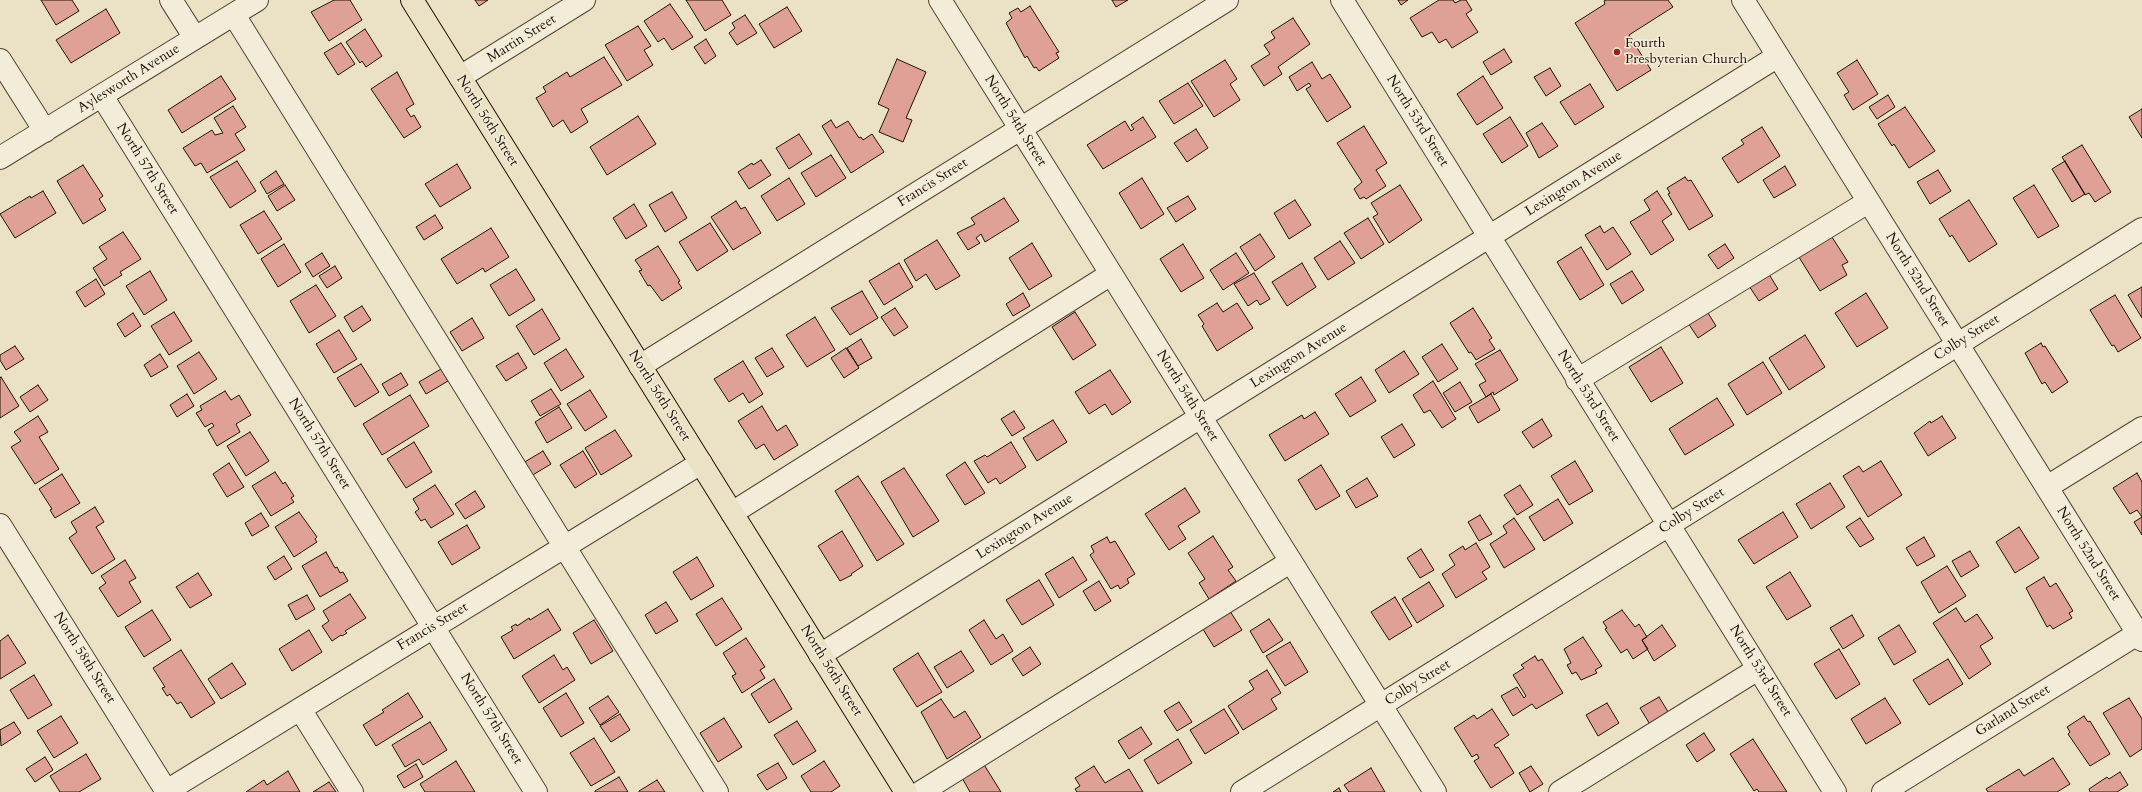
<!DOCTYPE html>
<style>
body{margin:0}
canvas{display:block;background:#ebe1c4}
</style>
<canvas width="2142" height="792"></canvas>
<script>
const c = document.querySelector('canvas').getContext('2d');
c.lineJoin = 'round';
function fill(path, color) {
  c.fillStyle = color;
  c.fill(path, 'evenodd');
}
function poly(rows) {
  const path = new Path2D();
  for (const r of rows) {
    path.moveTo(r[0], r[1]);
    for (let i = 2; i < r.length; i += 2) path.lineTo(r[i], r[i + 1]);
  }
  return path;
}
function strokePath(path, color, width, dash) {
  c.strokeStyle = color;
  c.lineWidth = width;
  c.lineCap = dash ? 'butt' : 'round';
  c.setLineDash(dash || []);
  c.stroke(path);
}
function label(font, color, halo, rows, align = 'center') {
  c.font = font + ' Cardo,serif';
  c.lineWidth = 3;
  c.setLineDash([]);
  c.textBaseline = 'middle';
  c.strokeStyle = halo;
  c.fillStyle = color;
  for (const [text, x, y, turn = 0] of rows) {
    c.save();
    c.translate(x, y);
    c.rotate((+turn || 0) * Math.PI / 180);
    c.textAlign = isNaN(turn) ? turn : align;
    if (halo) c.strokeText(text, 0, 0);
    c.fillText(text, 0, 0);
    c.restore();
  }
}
const building = poly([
 [41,0,72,0,79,11,56,25,41,0],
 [334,0,350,0,362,20,329,41,311,12,334,0],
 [475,0,488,0,479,6,475,0],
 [686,0,722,0,731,15,705,31,686,0],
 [1112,0,1128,0,1116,7,1112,0],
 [1398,0,1408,0,1401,5,1398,0],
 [1439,0,1453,0,1455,3,1461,0,1466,0,1472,10,1466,14,1478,32,1452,48,1446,39,1439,43,1432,32,1422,37,1410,18,1439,0],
 [1606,0,1668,0,1673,7,1629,35,1651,70,1617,91,1575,23,1605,4,1604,1,1606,0],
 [670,4,693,37,672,50,664,38,658,42,644,21,670,4],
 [1030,6,1059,52,1056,53,1059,58,1039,71,1036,67,1034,68,1027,56,1025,58,1006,23,1012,18,1009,13,1018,8,1021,12,1030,6],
 [787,7,802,31,774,48,759,24,787,7],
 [106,9,120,33,71,63,56,40,106,9],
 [745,15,757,33,737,45,729,33,735,28,732,23,745,15],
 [1293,18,1310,44,1278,67,1282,74,1264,86,1251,66,1270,54,1264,45,1275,38,1271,32,1293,18],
 [638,26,651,46,644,50,653,65,627,81,605,45,638,26],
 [365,29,382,56,366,67,362,61,360,63,346,42,365,29],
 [706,39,716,56,705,64,694,47,706,39],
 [341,43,355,64,338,75,324,53,341,43],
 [1504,49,1512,62,1491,75,1483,62,1504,49],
 [604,57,622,85,581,109,588,122,571,133,563,120,553,127,536,98,546,92,543,87,567,72,570,77,604,57],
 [897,59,926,72,906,118,912,120,903,142,879,132,889,109,878,104,897,59],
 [1225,60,1237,79,1230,84,1240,100,1214,117,1191,81,1225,60],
 [1857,60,1878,94,1853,110,1844,95,1849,92,1837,73,1857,60],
 [1312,62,1322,79,1330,74,1351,107,1327,122,1306,89,1311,86,1309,83,1297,91,1289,77,1312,62],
 [1550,68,1561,86,1546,96,1534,77,1550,68],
 [397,72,414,104,406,109,411,117,414,115,421,127,404,138,371,89,397,72],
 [221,76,236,99,182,133,168,110,221,76],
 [1483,76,1503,108,1477,125,1457,94,1483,76],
 [1188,83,1203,106,1174,124,1159,101,1188,83],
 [1590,84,1604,107,1575,125,1560,102,1590,84],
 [1888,95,1895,107,1877,119,1869,107,1888,95],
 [233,106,246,127,235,134,245,150,207,173,201,163,195,166,183,148,212,130,215,135,223,133,214,118,233,106],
 [1905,107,1935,151,1909,168,1894,144,1892,146,1878,124,1905,107],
 [2142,109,2142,138,2129,117,2142,109],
 [638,116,656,144,607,175,590,147,638,116],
 [1143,117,1156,137,1103,169,1087,145,1125,121,1131,131,1134,129,1131,125,1143,117],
 [1510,117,1528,146,1502,163,1483,134,1510,117],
 [831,120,836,128,848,121,859,138,861,137,863,140,872,134,884,152,851,173,822,126,831,120],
 [1542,123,1558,146,1539,158,1526,133,1542,123],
 [1364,126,1387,163,1376,170,1386,186,1366,199,1364,197,1360,199,1354,189,1362,182,1337,143,1364,126],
 [1762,127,1780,156,1738,183,1722,158,1744,144,1741,140,1762,127],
 [1196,129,1208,148,1187,162,1174,143,1196,129],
 [799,134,812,154,789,169,776,148,799,134],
 [2082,145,2111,192,2095,202,2089,193,2085,195,2062,157,2082,145],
 [831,155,846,178,816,197,801,173,831,155],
 [761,160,771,175,749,189,738,172,752,163,753,165,761,160],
 [237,161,256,191,230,208,210,177,237,161],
 [2065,161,2085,194,2072,202,2052,169,2065,161],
 [457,164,471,188,440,207,425,184,457,164],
 [83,165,103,196,99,199,106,210,83,224,57,181,83,165],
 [1785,166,1796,185,1774,198,1763,180,1785,166],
 [1938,170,1951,191,1930,204,1917,182,1938,170],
 [276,171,284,184,267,194,260,182,276,171],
 [1685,177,1688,181,1691,180,1713,216,1689,230,1668,194,1670,193,1667,188,1685,177],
 [789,178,805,204,777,221,761,196,789,178],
 [1142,178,1164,214,1141,229,1119,193,1142,178],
 [285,185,295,200,277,211,268,196,285,185],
 [1400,185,1422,220,1389,243,1373,217,1378,214,1371,203,1400,185],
 [2034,185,2059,226,2038,238,2013,198,2034,185],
 [43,191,56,213,15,238,0,214,30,196,31,198,43,191],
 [1657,191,1672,214,1662,221,1674,240,1651,255,1630,222,1650,210,1644,200,1657,191],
 [672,192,687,218,665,232,649,205,672,192],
 [1188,196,1196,209,1176,222,1167,208,1188,196],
 [1004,198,1019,221,985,242,981,234,976,238,980,243,968,250,957,233,975,224,971,218,1004,198],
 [1295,200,1311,225,1289,239,1274,213,1295,200],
 [1969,200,1997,244,1969,262,1952,235,1950,237,1939,219,1969,200],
 [736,201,741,209,745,207,761,233,733,250,711,217,736,201],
 [634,204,647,226,626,239,613,218,634,204],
 [264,211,282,239,258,254,240,225,264,211],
 [435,215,443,228,424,240,416,227,435,215],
 [1368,218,1384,244,1361,259,1344,233,1368,218],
 [710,223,728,251,697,271,679,242,710,223],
 [1600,226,1604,233,1613,227,1631,254,1607,270,1585,235,1600,226],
 [491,228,509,257,485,272,483,268,457,284,441,259,491,228],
 [123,232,141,259,120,272,122,275,104,286,93,268,107,259,99,247,123,232],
 [1260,234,1275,257,1255,271,1240,247,1260,234],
 [1830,234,1848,262,1842,265,1847,275,1820,291,1797,254,1830,234],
 [937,240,960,276,936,290,926,274,916,281,904,260,937,240],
 [1340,241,1355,263,1328,280,1314,258,1340,241],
 [1032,243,1052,276,1029,290,1009,258,1032,243],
 [284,244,301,272,278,287,261,259,284,244],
 [1183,244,1204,278,1181,292,1160,259,1183,244],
 [1725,244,1734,258,1718,269,1708,255,1725,244],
 [658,246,680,281,678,282,682,288,662,301,650,285,648,286,639,271,642,270,635,260,658,246],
 [1581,247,1604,285,1580,300,1557,262,1581,247],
 [322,253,330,266,313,277,305,264,322,253],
 [1236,253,1249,273,1223,290,1210,270,1236,253],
 [899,263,913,287,884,305,869,281,899,263],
 [1302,263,1316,287,1287,306,1272,282,1302,263],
 [335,266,342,278,327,288,319,276,335,266],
 [516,269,535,300,509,316,490,285,516,269],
 [150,271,167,300,144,315,126,286,150,271],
 [1632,271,1644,290,1622,304,1610,284,1632,271],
 [1767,271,1778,289,1759,301,1747,283,1767,271],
 [1254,273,1270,299,1260,305,1257,300,1248,306,1234,284,1254,273],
 [96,279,105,294,85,307,76,292,96,279],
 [316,285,336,316,309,333,290,301,316,285],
 [2142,287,2142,318,2128,295,2142,287],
 [862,291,878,318,850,335,831,308,862,291],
 [1023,293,1030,306,1013,316,1006,304,1023,293],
 [1866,293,1888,328,1857,347,1835,313,1866,293],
 [2115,295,2141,338,2118,352,2114,345,2112,346,2090,310,2115,295],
 [1217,303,1223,312,1237,303,1253,328,1217,351,1202,326,1204,324,1198,315,1217,303],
 [362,306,371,320,353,332,344,317,362,306],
 [895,308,908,327,894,336,881,317,895,308],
 [1473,308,1492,338,1489,340,1495,349,1476,360,1471,352,1469,353,1450,323,1473,308],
 [1705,308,1716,326,1698,338,1686,320,1705,308],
 [542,309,560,339,534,355,516,326,542,309],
 [174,312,192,341,169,355,151,326,174,312],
 [1075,312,1096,345,1073,360,1052,327,1075,312],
 [133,313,141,326,125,337,117,324,133,313],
 [815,317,835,350,807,367,786,335,815,317],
 [472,318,484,338,462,351,450,332,472,318],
 [339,330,357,359,334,373,316,344,339,330],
 [1805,335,1825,367,1789,390,1769,358,1805,335],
 [861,339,872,358,858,366,847,348,861,339],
 [2041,343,2043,347,2045,346,2068,382,2052,393,2045,382,2042,384,2025,353,2041,343],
 [1442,344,1458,369,1438,382,1422,357,1442,344],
 [15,346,24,359,6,370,0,360,0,355,15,346],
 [1661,347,1683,383,1651,402,1629,367,1661,347],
 [772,348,784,367,767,377,755,358,772,348],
 [846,348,859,368,844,378,831,358,846,348],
 [566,349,584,377,561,391,544,363,566,349],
 [1500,350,1518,380,1494,395,1493,392,1486,397,1479,385,1486,381,1475,364,1500,350],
 [1404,351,1419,374,1389,393,1375,370,1404,351],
 [199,352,217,379,194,394,177,366,199,352],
 [518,353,527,368,506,381,496,366,518,353],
 [160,354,168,367,151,377,144,365,160,354],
 [743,361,763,394,749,403,743,393,729,402,714,379,743,361],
 [1763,362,1782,393,1747,415,1728,384,1763,362],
 [361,364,379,392,355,407,337,378,361,364],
 [441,369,448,381,426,394,419,382,441,369],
 [1110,370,1131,402,1112,415,1105,404,1089,414,1075,392,1110,370],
 [401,373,408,385,389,396,382,384,401,373],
 [1,377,19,406,0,418,0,378,1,377],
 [1361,377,1376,401,1350,417,1335,394,1361,377],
 [1433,381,1456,419,1442,428,1430,410,1424,413,1413,395,1433,381],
 [1460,382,1472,402,1455,412,1443,393,1460,382],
 [38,385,48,400,30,412,20,397,38,385],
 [551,389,561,404,540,416,531,401,551,389],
 [590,390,607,417,585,431,567,404,590,390],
 [225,391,231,400,239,395,251,415,236,424,240,432,217,446,208,430,214,426,212,423,205,427,196,413,202,410,200,406,225,391],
 [187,394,194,406,177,417,170,405,187,394],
 [1491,394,1500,410,1478,423,1469,407,1491,394],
 [410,395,429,426,382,455,363,424,410,395],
 [1717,398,1734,425,1685,455,1669,429,1717,398],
 [762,406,777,431,786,425,798,445,774,460,764,444,756,449,738,421,762,406],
 [559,407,572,428,547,443,535,422,559,407],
 [1014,411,1025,428,1012,436,1001,419,1014,411],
 [1315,412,1329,434,1285,461,1269,435,1302,415,1304,419,1315,412],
 [38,416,48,432,39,437,59,469,35,484,11,447,21,441,14,432,38,416],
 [1942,416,1956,438,1928,456,1914,433,1930,421,1931,423,1942,416],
 [1542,419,1552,436,1533,448,1522,432,1542,419],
 [1053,420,1067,442,1037,461,1023,438,1053,420],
 [1402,424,1415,445,1394,458,1381,437,1402,424],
 [615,430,632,456,601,475,585,448,615,430],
 [250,432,269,461,246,476,227,446,250,432],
 [414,442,432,472,406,488,387,459,414,442],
 [1011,442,1026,467,1000,484,996,478,988,483,974,461,985,455,987,457,1011,442],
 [543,451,551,464,531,476,523,463,543,451],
 [583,451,597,474,575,488,560,465,583,451],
 [1575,461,1593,491,1569,505,1551,476,1575,461],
 [1881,461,1902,495,1868,517,1843,476,1859,466,1863,472,1881,461],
 [965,462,985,493,965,505,946,475,965,462],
 [229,463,244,487,227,497,213,474,229,463],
 [1321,465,1340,496,1316,510,1298,480,1321,465],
 [904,468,939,521,913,537,881,482,904,468],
 [275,472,283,484,285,482,294,496,291,498,294,502,271,516,252,486,275,472],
 [2137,473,2142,482,2142,535,2134,522,2142,517,2137,510,2130,514,2113,488,2137,473],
 [62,474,80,503,55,518,50,510,52,509,39,489,62,474],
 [858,476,904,544,877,561,835,491,858,476],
 [1367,478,1378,496,1356,508,1346,491,1367,478],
 [1830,483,1845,507,1811,529,1796,504,1830,483],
 [435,485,454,514,431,528,425,519,421,521,415,512,419,509,413,499,435,485],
 [1520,485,1533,505,1517,515,1504,495,1520,485],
 [1185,488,1200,512,1178,526,1186,539,1169,550,1145,514,1185,488],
 [475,491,485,507,465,519,455,504,475,491],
 [1558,499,1573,523,1544,541,1529,517,1558,499],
 [95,507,104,522,96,527,115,559,92,574,69,538,77,532,71,522,95,507],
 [299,512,317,537,315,539,317,542,294,557,275,527,299,512],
 [1783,512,1798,537,1754,564,1738,540,1783,512],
 [261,513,269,526,252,536,245,523,261,513],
 [1480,515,1492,534,1479,541,1468,522,1480,515],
 [1514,518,1535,549,1504,568,1490,544,1507,533,1503,526,1514,518],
 [1860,518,1874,539,1860,547,1846,527,1860,518],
 [467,525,480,548,452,565,438,542,467,525],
 [2019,527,2039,558,2015,573,1996,542,2019,527],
 [842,531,863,566,851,574,852,575,840,581,818,546,842,531],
 [1213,536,1233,567,1228,570,1236,581,1209,599,1199,583,1205,579,1188,553,1213,536],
 [1107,537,1110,543,1115,541,1135,574,1127,579,1129,583,1120,589,1118,585,1111,589,1090,555,1094,552,1091,546,1107,537],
 [1924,537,1935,556,1917,566,1906,548,1924,537],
 [1476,543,1490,567,1482,572,1487,579,1456,598,1442,574,1455,565,1449,555,1463,546,1465,550,1476,543],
 [1421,549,1434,570,1420,578,1407,558,1421,549],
 [1970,551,1979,566,1961,577,1952,561,1970,551],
 [326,552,335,568,337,567,340,573,343,572,348,581,320,597,302,566,326,552],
 [284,556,292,569,275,580,267,567,284,556],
 [697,557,714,586,691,600,673,572,697,557],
 [1073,557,1087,580,1059,598,1045,574,1073,557],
 [125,560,136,578,129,582,141,602,118,617,99,588,106,583,101,576,125,560],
 [1947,566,1966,596,1939,613,1921,582,1947,566],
 [1790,572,1811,606,1787,620,1766,587,1790,572],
 [198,573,212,595,190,608,176,587,198,573],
 [2044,577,2050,587,2056,583,2073,611,2069,613,2072,618,2053,629,2050,625,2047,627,2026,588,2044,577],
 [1039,580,1054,605,1022,625,1006,600,1039,580],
 [1099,581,1111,601,1095,611,1083,591,1099,581],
 [1429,582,1444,606,1417,623,1402,599,1429,582],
 [350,594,366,618,345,631,347,633,342,636,341,635,332,641,322,626,329,621,323,611,350,594],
 [307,595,315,609,296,620,288,605,307,595],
 [1395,597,1412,626,1389,640,1371,612,1395,597],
 [722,598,742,629,716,646,696,614,722,598],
 [666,602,678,621,656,634,645,615,666,602],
 [1228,608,1242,630,1214,647,1201,626,1228,608],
 [1956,608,1965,622,1977,614,1993,638,1980,646,1991,664,1969,679,1933,623,1956,608],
 [548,609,561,630,514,659,501,637,513,630,511,627,516,624,517,626,529,618,530,620,548,609],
 [152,610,171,640,144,657,125,627,152,610],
 [1622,610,1635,627,1639,624,1647,637,1642,640,1648,649,1633,659,1627,649,1621,653,1605,629,1607,628,1603,622,1622,610],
 [1852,615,1864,636,1843,649,1830,628,1852,615],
 [1269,619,1283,640,1263,653,1250,631,1269,619],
 [594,620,613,651,591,664,573,633,594,620],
 [984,620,996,639,1003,634,1013,651,991,665,969,630,984,620],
 [1662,625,1676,646,1654,661,1642,640,1662,625],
 [1899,625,1916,652,1894,665,1878,638,1899,625],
 [309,630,322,652,292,671,279,649,309,630],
 [8,635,26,663,0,679,0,641,8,635],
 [1583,637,1602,666,1595,670,1597,673,1581,680,1576,672,1572,674,1567,665,1571,663,1564,649,1583,637],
 [746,638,765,667,760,670,765,678,742,693,732,676,736,674,723,653,746,638],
 [1290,642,1308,672,1285,686,1266,656,1290,642],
 [1030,647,1041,664,1023,676,1012,659,1030,647],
 [1839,649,1860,684,1836,699,1814,664,1839,649],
 [181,650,215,703,191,718,181,702,177,704,170,694,167,696,162,688,165,687,153,668,181,650],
 [961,651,974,671,947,688,934,667,961,651],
 [918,653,942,692,917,707,893,669,918,653],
 [554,655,563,670,567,667,575,680,539,703,522,676,554,655],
 [1535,656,1538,661,1542,659,1563,693,1536,709,1532,704,1513,716,1501,696,1517,687,1524,698,1526,696,1513,675,1524,668,1521,665,1535,656],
 [1948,659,1963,684,1929,705,1913,680,1948,659],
 [232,663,246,684,221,699,208,679,232,663],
 [1267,670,1281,693,1271,699,1277,709,1243,730,1228,706,1254,689,1249,681,1267,670],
 [34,675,52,705,28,719,10,690,34,675],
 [774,679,792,709,769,723,751,694,774,679],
 [408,693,423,717,376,746,363,725,384,712,382,710,408,693],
 [566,693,584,723,561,737,543,708,566,693],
 [608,696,619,712,600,725,589,708,608,696],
 [1659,697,1670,715,1651,726,1640,708,1659,697],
 [1885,698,1901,723,1866,744,1851,719,1885,698],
 [2129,698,2142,719,2142,749,2130,757,2103,713,2129,698],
 [941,699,954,718,965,711,981,737,947,759,921,712,941,699],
 [1179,702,1192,722,1177,731,1164,711,1179,702],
 [1607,703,1619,723,1598,736,1586,715,1607,703],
 [1224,709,1239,733,1205,754,1190,730,1224,709],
 [1492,709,1509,735,1494,745,1496,748,1498,747,1514,773,1491,788,1474,761,1479,758,1477,754,1472,757,1454,728,1474,715,1477,719,1492,709],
 [620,714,630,730,611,742,600,726,620,714],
 [61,716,78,743,54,758,37,731,61,716],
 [2084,716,2088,722,2090,721,2110,754,2090,766,2068,734,2070,732,2067,727,2084,716],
 [724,718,742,747,718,762,700,733,724,718],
 [797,721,816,751,793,765,774,735,797,721],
 [14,722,21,733,1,746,0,730,14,722],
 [430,722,447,750,423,765,419,759,405,767,392,745,430,722],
 [1141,727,1152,744,1129,759,1118,741,1141,727],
 [1704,733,1715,750,1697,762,1686,745,1704,733],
 [594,738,615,772,591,786,570,753,594,738],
 [1178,739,1192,763,1158,784,1144,760,1178,739],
 [1753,739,1787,792,1759,792,1757,789,1754,791,1730,754,1753,739],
 [86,754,101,779,79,792,60,792,50,776,86,754],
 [45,757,53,770,35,782,26,769,45,757],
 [2053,758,2070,784,2057,792,1988,792,1986,789,2019,769,2024,776,2053,758],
 [456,761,475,792,425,792,420,784,456,761],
 [824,761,840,786,831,792,811,792,801,776,824,761],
 [778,763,787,778,767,790,757,775,778,763],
 [983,763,1001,792,970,792,961,776,983,763],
 [416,764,423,777,404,788,397,776,416,764],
 [1094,766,1105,783,1129,769,1143,792,1077,792,1075,789,1080,786,1075,778,1094,766],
 [1531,766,1543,784,1530,792,1519,773,1531,766],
 [1371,768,1385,792,1349,792,1344,785,1371,768],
 [288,771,300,792,246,792,264,780,267,785,288,771],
 [2120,772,2128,785,2117,792,2090,792,2089,789,2107,777,2109,779,2120,772],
 [619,777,628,792,595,792,595,791,619,777],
 [657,780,665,792,639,792,639,791,657,780],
 [329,782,336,792,313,792,329,782],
 [1339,788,1341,792,1333,792,1339,788]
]);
fill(building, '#dfa195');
strokePath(building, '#221203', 1);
const minor = poly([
 [171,0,195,38],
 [940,0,1435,792],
 [1342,0,1835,792],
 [1743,0,2142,640],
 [234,15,717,792],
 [0,60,45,131],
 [460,77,584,0],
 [102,96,536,792],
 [0,158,257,0],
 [640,366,1227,0],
 [1577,380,1868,202],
 [2047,487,2142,428],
 [732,513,1111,274],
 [0,525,167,792],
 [820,655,1778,56],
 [300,709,352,792],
 [165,792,701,463],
 [921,792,1290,562],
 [1242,792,2142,229],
 [1560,792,1758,669],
 [1883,792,2142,631]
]);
const major = poly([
 [412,0,906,792]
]);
strokePath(minor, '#544633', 24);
strokePath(major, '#221203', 24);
strokePath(minor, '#f2ecd9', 22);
strokePath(major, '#ebe1c4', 22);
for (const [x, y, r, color] of [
 [1617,52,4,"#8f2418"]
]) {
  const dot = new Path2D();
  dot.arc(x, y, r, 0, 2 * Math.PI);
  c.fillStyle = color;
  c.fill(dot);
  strokePath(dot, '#f2ecd9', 1.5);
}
label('14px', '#221203', '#f2ecd9', [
 ["Martin Street",522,39,-32],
 ["Aylesworth Avenue",129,79,-32],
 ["North 56th Street",487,121,58],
 ["North 54th Street",1015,121,58],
 ["North 53rd Street",1417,121,58],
 ["North 57th Street",147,169,58],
 ["Francis Street",933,183,-32],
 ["Lexington Avenue",1574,184,-32],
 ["North 52nd Street",1917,280,58],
 ["Colby Street",1967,338,-32],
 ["Lexington Avenue",1299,356,-32],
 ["North 56th Street",659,396,58],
 ["North 54th Street",1187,396,58],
 ["North 53rd Street",1588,396,58],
 ["North 57th Street",319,444,58],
 ["Colby Street",1692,511,-32],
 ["Lexington Avenue",1025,527,-32],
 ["North 52nd Street",2088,554,58],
 ["Francis Street",433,627,-31],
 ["North 58th Street",84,658,58],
 ["North 56th Street",831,671,58],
 ["North 53rd Street",1760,671,58],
 ["Colby Street",1418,683,-32],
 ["Garland Street",2013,711,-32],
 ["North 57th Street",491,719,58]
]);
label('14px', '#221203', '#f2ecd9', [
 ["Fourth",1625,44],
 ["Presbyterian Church",1625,60]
], 'left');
</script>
